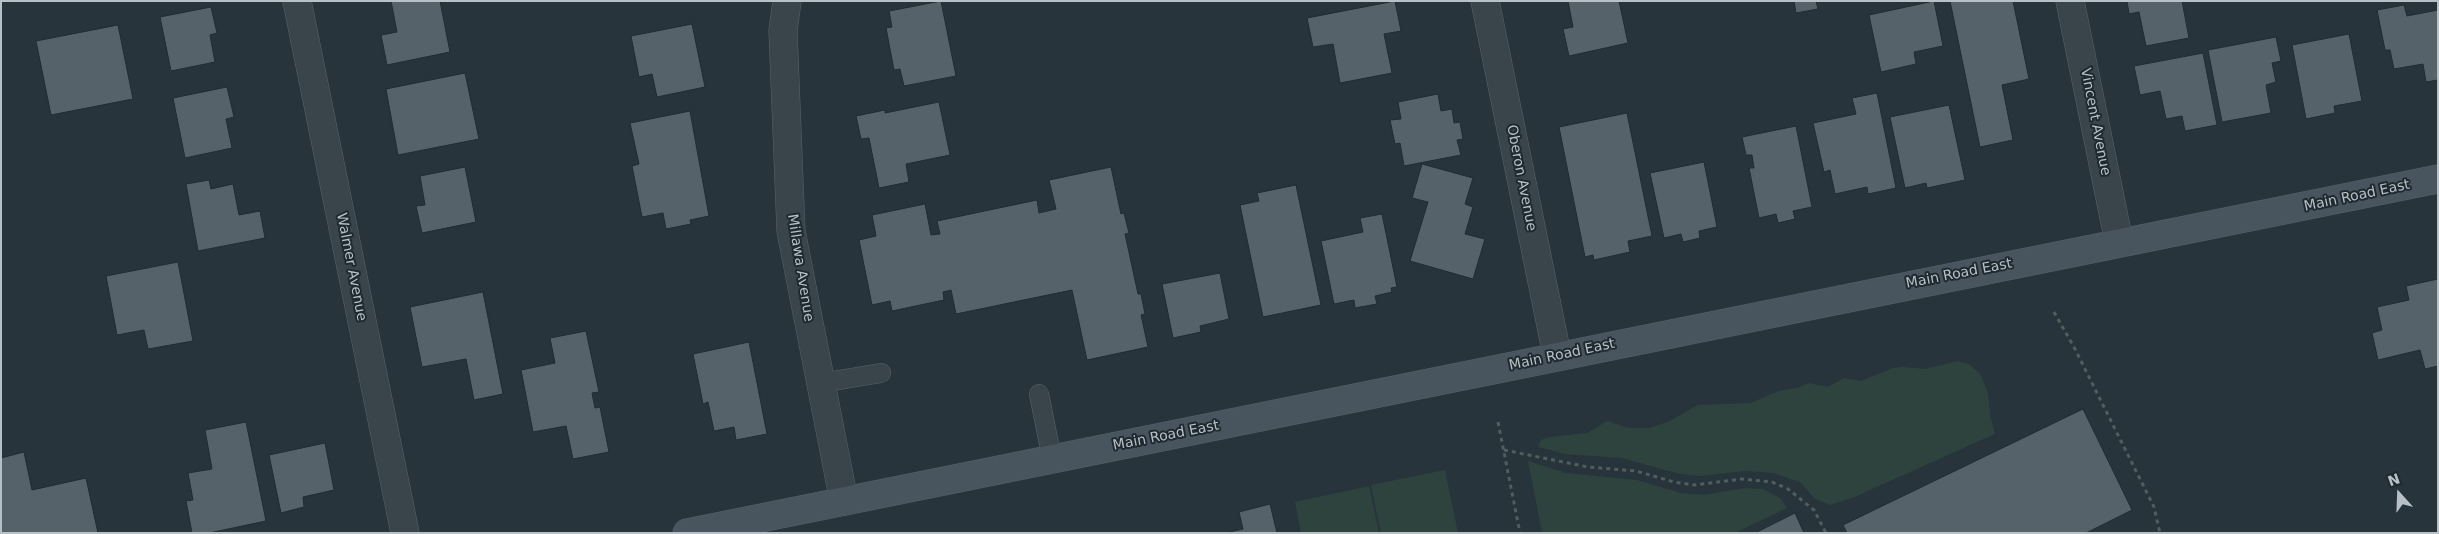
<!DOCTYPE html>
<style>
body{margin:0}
#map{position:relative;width:2439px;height:534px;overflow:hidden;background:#27343b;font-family:"DejaVu Sans",sans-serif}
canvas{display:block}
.frame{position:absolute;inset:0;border:2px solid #b6c0c6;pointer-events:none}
.north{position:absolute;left:2374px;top:469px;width:50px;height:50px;-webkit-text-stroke:4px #1f2a30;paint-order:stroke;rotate:340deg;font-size:14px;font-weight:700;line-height:20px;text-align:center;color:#b6c0c6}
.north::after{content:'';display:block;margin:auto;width:18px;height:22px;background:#b6c0c6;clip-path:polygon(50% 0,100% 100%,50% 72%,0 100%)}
</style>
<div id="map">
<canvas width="2439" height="534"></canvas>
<div class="frame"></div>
<div class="north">N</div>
</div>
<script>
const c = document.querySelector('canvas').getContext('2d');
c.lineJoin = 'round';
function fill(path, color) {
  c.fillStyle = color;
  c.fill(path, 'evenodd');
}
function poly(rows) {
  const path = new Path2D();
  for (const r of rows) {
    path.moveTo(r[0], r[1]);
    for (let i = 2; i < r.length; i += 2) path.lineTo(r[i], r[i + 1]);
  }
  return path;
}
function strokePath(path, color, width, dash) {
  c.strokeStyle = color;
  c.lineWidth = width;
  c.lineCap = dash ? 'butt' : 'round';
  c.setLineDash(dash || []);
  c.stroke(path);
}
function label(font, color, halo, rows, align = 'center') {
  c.font = font + ' "DejaVu Sans",sans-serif';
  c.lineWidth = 4;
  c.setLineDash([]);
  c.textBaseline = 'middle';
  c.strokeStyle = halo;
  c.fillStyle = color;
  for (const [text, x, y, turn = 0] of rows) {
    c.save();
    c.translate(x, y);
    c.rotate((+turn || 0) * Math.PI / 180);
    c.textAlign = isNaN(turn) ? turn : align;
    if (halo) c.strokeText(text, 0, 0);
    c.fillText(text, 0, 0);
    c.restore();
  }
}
fill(poly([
 [1958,361,1969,364,1980,374,1988,393,1990,415,1995,434,1852,498,1830,505,1815,499,1800,482,1774,473,1745,471,1700,476,1680,474,1622,458,1565,454,1538,447,1541,440,1549,437,1587,433,1607,421,1629,428,1649,428,1670,421,1698,405,1750,403,1779,391,1797,388,1808,383,1828,387,1844,378,1861,381,1893,368,1903,367,1926,369],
 [1528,461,1566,473,1637,480,1681,493,1703,495,1746,488,1763,489,1780,498,1787,508,1735,533,1542,533],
 [1445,470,1458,533,1381,533,1371,485],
 [1369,486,1379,533,1301,533,1295,502]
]), '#2f433e');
const building = poly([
 [391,1,440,1,450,52,387,65,381,35,397,32,391,1],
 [941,1,956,76,904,86,900,69,894,70,886,28,892,27,889,11,941,1],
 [1395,1,1401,31,1384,34,1392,73,1340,83,1333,44,1313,47,1307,18,1395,1],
 [1568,1,1619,1,1628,43,1569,56,1563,29,1573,27,1568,1],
 [1794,1,1816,1,1818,9,1796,13,1794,1],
 [1934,1,1943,46,1914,52,1916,64,1881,72,1869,15,1934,1],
 [1950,1,2013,1,2029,79,2002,85,2013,140,1980,147,1950,1],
 [2127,1,2182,1,2189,38,2146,46,2139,12,2129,14,2127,1],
 [2404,5,2407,16,2438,10,2438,80,2426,82,2423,64,2394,69,2390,50,2385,50,2377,10,2404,5],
 [211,7,217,33,210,35,215,62,171,71,160,17,211,7],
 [692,24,705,87,657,97,652,74,639,77,631,36,692,24],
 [118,25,133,99,51,115,36,41,118,25],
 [2349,34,2362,101,2334,106,2335,113,2306,119,2292,45,2349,34],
 [2276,37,2281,61,2272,63,2276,82,2266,85,2271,113,2222,122,2208,50,2276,37],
 [2203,53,2217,125,2185,131,2182,116,2166,119,2160,91,2140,95,2134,66,2203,53],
 [465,73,479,139,398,155,386,89,465,73],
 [227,87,234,117,226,119,232,148,185,158,173,98,227,87],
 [1877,93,1896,188,1868,194,1867,187,1835,194,1830,170,1824,172,1813,123,1856,114,1852,98,1877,93],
 [1438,94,1441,111,1452,109,1454,123,1460,122,1463,139,1457,140,1461,155,1404,166,1400,143,1395,144,1390,120,1401,119,1398,102,1438,94],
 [939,102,950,155,906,164,909,182,879,188,869,138,861,139,856,116,885,110,885,113,939,102],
 [1949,105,1965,180,1927,188,1926,183,1905,188,1890,117,1949,105],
 [690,111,709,216,690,220,691,224,666,229,663,213,642,217,632,166,639,164,630,123,690,111],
 [1627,113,1652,236,1628,241,1630,252,1594,260,1593,255,1585,257,1559,127,1627,113],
 [1796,126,1812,207,1793,211,1795,219,1778,223,1776,214,1759,218,1749,168,1754,168,1752,155,1746,155,1742,137,1796,126],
 [1704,162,1717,227,1699,231,1700,238,1683,242,1681,234,1664,238,1650,173,1704,162],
 [1422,164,1473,178,1465,204,1473,207,1465,234,1485,239,1473,279,1410,261,1428,202,1412,198,1422,164],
 [465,167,476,222,422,233,416,206,425,205,420,176,465,167],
 [1111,167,1121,214,1124,213,1129,233,1125,234,1138,294,1141,294,1145,314,1141,315,1148,347,1087,360,1072,290,956,314,951,290,943,292,944,300,892,311,890,301,872,305,859,240,876,236,872,215,925,204,931,235,940,234,937,221,1037,200,1039,213,1056,209,1049,180,1111,167],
 [209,180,211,189,233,184,239,215,260,211,265,238,198,251,186,184,209,180],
 [1296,185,1321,305,1263,317,1240,205,1259,201,1257,193,1296,185],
 [1382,214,1397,287,1391,288,1392,292,1375,296,1377,304,1355,308,1354,300,1334,304,1321,241,1363,232,1360,218,1382,214],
 [178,262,193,341,148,349,144,330,117,335,106,276,178,262],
 [1220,273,1229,319,1200,326,1201,332,1173,338,1162,284,1220,273],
 [2438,279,2438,366,2425,369,2420,350,2378,360,2372,333,2382,330,2377,307,2409,300,2406,286,2438,279],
 [483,292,503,394,474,400,466,359,422,367,410,307,483,292],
 [586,331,599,392,592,393,595,408,600,407,609,452,573,459,566,426,533,432,521,370,555,363,550,338,586,331],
 [749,342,767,434,736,440,734,427,714,431,708,402,703,404,693,354,749,342],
 [2083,409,2132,510,2086,533,1847,533,1843,525,2083,409],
 [246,422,266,521,209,533,192,533,186,501,193,500,188,473,212,469,205,430,246,422],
 [325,443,334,490,303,497,304,507,281,513,269,455,325,443],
 [24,452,32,490,86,478,98,533,1,533,1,458,24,452],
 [1270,504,1277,533,1225,533,1243,529,1239,512,1270,504],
 [1795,513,1804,533,1755,533,1795,513]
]);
fill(building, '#55626a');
strokePath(building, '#212c32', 1);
const lane = poly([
 [821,383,881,373],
 [1039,394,1052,459]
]);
const street = poly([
 [297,1,405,533],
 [787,1,783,31,791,231,844,501],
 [1485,1,1557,355],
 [2070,1,2119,242]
]);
const secondary = poly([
 [687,533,2438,179]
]);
strokePath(lane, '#586369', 20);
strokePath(street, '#586369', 29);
strokePath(secondary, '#586369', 29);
strokePath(poly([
 [2054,312,2075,349,2154,507,2160,533],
 [1498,422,1520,533],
 [1504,450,1588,467,1636,471,1674,482,1694,485,1741,479,1772,482,1788,489,1814,510,1826,533]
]), '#4e5f5e', 3, [4, 4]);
strokePath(lane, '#3a454b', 19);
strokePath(street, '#3a454b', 28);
strokePath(secondary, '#49555e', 28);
label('14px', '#b6c0c6', '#1f2a30', [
 ["Vincent Avenue",2095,122,79],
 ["Oberon Avenue",1521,178,79],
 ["Main Road East",2357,196,-12],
 ["Walmer Avenue",351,267,79],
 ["Millawa Avenue",800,268,81],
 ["Main Road East",1959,274,-11],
 ["Main Road East",1562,355,-12],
 ["Main Road East",1166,436,-11]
]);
</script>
